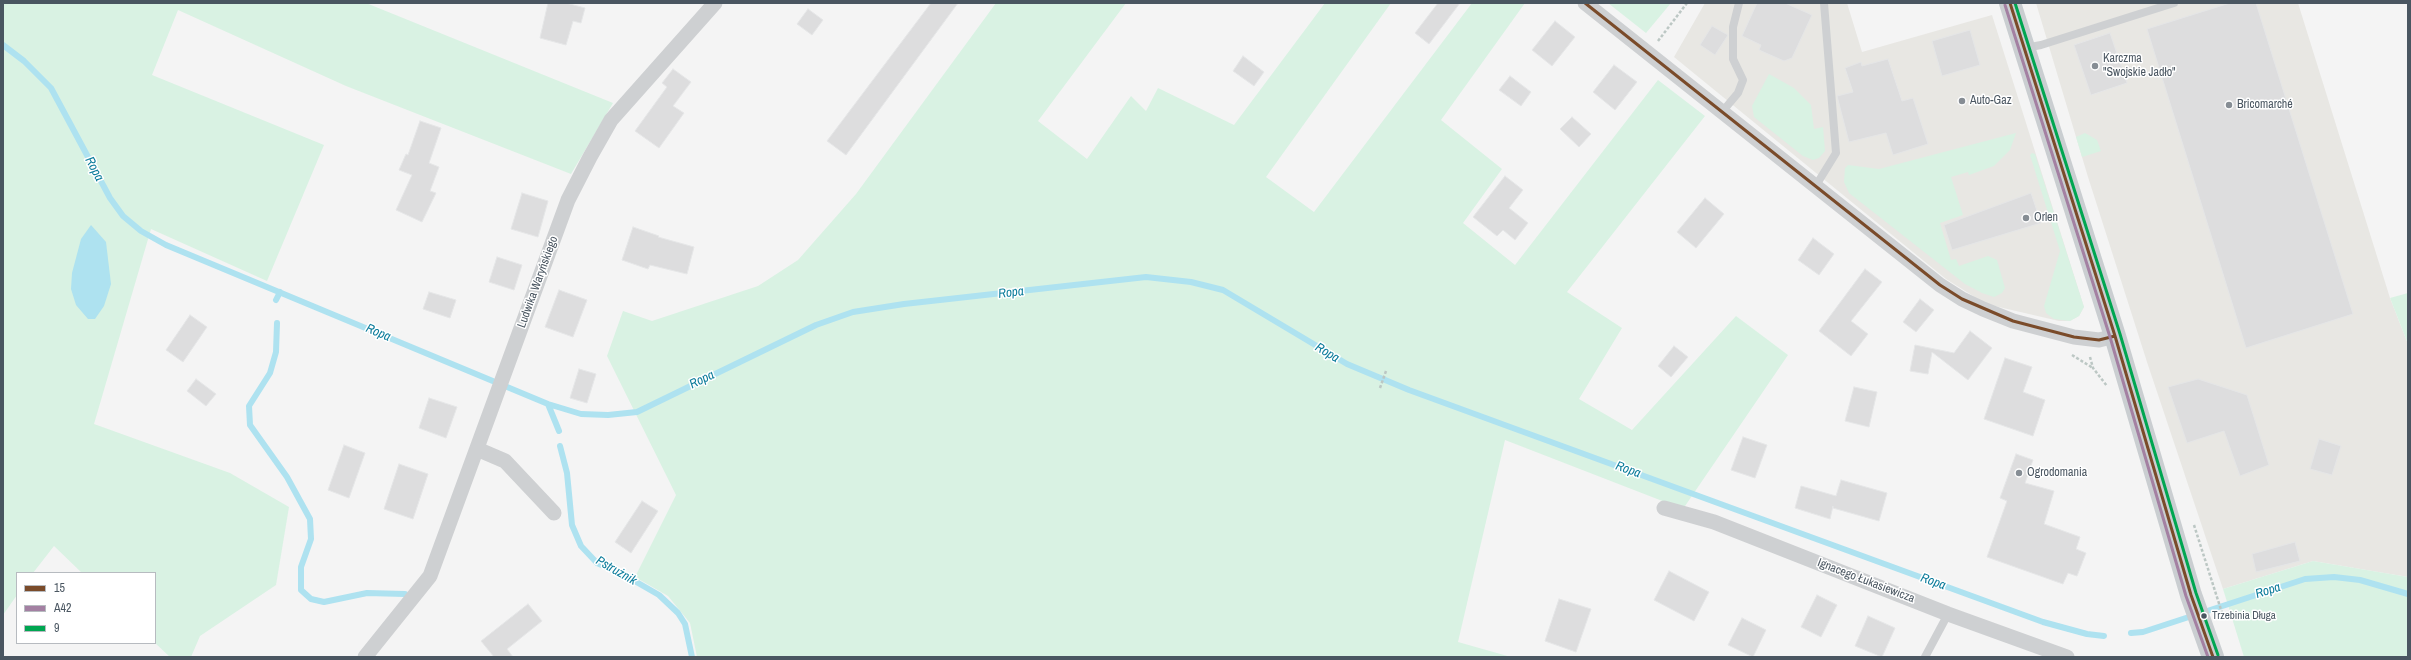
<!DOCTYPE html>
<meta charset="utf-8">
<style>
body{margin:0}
#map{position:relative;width:2411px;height:660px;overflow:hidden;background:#f4f4f4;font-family:"Archivo Narrow",sans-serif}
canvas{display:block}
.frame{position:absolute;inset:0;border:4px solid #4a5661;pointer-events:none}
.legend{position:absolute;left:16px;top:572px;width:140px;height:72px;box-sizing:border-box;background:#fff;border:1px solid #b7bbc0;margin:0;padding:5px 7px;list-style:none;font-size:12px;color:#4a5661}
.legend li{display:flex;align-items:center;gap:8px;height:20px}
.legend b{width:20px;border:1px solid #b7bbc0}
</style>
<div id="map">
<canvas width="2411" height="660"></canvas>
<div class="frame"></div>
<ul class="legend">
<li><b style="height:5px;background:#7a4b2a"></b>15</li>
<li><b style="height:5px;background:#a380a2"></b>A42</li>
<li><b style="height:5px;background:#00a651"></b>9</li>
</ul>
</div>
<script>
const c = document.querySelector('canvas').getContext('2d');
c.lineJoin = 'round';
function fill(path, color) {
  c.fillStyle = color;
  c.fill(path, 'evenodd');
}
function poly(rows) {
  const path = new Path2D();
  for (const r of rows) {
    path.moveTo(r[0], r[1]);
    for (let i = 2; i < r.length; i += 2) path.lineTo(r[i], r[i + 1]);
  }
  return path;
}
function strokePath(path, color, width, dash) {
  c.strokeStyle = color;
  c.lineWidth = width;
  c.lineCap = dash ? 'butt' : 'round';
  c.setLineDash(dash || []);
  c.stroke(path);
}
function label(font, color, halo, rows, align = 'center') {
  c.font = font + ' "Archivo Narrow",sans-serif';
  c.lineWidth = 3;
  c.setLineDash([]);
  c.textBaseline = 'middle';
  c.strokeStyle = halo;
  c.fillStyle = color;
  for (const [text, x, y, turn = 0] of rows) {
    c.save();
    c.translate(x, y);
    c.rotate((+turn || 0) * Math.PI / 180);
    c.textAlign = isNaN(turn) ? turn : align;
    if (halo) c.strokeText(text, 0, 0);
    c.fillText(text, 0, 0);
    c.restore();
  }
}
fill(poly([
 [1705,3,1847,3,1862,52,1992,15,2084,307,2079,316,2070,321,2059,321,1986,304,1946,279,1674,57],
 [2036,3,2298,3,2390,298,2408,344,2408,577,2313,561,2223,589,2147,362,2088,177]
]), '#e8e7e3');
fill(poly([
 [3,3,366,3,613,103,571,174,346,86,178,10,152,75,324,145,267,281,151,229,94,424,230,473,289,507,276,585,200,636,191,657,170,657,155,643,155,573,82,573,54,546,33,573,17,573,17,595,3,615],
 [996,3,1126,3,1038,121,1087,159,1131,96,1146,111,1158,88,1234,125,1325,3,1391,3,1266,177,1314,212,1472,3,1525,3,1441,120,1502,169,1463,223,1515,265,1658,80,1705,116,1567,292,1622,328,1579,399,1632,430,1736,316,1788,355,1683,509,1505,440,1458,642,1511,657,697,657,690,623,668,596,635,577,676,495,607,356,623,311,652,321,758,286,798,260,856,194],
 [1608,3,1671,3,1646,33],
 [1769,74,1794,88,1811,105,1814,129,1823,127,1825,151,1819,158,1813,160,1803,156,1754,117,1752,106],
 [2016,133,2010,150,1994,166,1969,175,1968,172,1951,177,1963,215,1940,223,1951,260,1956,259,1959,266,1988,256,1997,260,2005,288,2002,293,1994,297,1982,293,1965,284,1849,193,1844,182,1845,168,1848,165,1879,169],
 [2085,133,2097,140,2101,151,2082,157,2076,137],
 [2032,153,2035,154,2084,307,2079,316,2070,321,2054,319,2046,313,2044,306,2060,251,2030,155],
 [2408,293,2408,344,2390,298],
 [2313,561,2408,577,2408,657,2244,657,2223,589]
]), '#d9f2e3');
fill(poly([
 [91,225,106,242,111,284,104,306,95,319,88,319,76,305,71,289,72,273,81,239]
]), '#aee2f0');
strokePath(poly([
 [3,45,24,61,51,88,110,198,123,216,141,231,166,245,548,404,581,414,608,415,637,412,816,325,853,312,904,304,1146,277,1191,282,1223,290,1347,364,1409,390,2043,622,2087,634,2104,636],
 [276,300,280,292],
 [277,323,276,352,270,373,249,406,250,425,287,477,310,519,311,539,301,567,301,590,311,599,324,602,367,593,405,594],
 [548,404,559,431],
 [560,446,567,473,572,525,581,546,597,563,626,576,659,595,678,613,685,624,692,657],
 [2131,633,2143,632,2305,579,2334,577,2360,580,2408,594]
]), '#aee2f0', 6);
const building = poly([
 [548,3,566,3,585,8,581,23,573,21,566,45,540,38,548,3],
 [931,3,958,3,846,155,827,141,931,3],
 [1438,3,1460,3,1429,44,1415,33,1438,3],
 [1757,3,1785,3,1812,15,1792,58,1784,61,1759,50,1761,45,1742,36,1757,3],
 [2230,3,2256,3,2353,314,2246,348,2147,29,2230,3],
 [808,9,823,20,812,35,797,24,808,9],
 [1555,21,1575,37,1552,66,1532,50,1555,21],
 [1712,26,1728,35,1715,55,1700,45,1712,26],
 [1970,30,1980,65,1942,76,1932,41,1970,30],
 [2110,33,2127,83,2091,95,2074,45,2110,33],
 [1243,56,1264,72,1254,86,1233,71,1243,56],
 [1888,59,1902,101,1913,98,1928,144,1893,155,1886,133,1849,142,1837,96,1853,92,1845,68,1861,62,1862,66,1888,59],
 [1614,65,1637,82,1615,110,1593,92,1614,65],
 [673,69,691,82,673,106,684,113,659,148,635,131,667,87,662,83,673,69],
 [1510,76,1531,92,1521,106,1499,90,1510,76],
 [1572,117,1591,134,1579,147,1560,129,1572,117],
 [420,121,441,128,429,163,439,167,430,191,436,193,422,222,396,210,412,175,399,170,406,154,408,155,420,121],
 [1505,176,1523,190,1509,208,1528,223,1515,240,1503,230,1497,236,1473,217,1505,176],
 [522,193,548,201,538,237,511,229,522,193],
 [2031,193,2041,223,1952,250,1944,225,2031,193],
 [1705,198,1724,214,1696,248,1677,232,1705,198],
 [633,227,659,236,658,237,694,247,687,274,650,265,648,269,622,260,633,227],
 [1813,238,1834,254,1819,275,1798,260,1813,238],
 [497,257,522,265,514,290,489,282,497,257],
 [1865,269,1882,282,1851,321,1868,334,1851,356,1819,331,1865,269],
 [559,290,587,300,573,337,545,327,559,290],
 [429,292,456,300,450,318,423,309,429,292],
 [1920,299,1934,310,1916,332,1903,322,1920,299],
 [190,315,207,327,183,362,166,350,190,315],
 [1970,331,1992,348,1968,380,1932,352,1928,374,1910,371,1915,345,1954,353,1970,331],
 [1674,346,1688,357,1671,377,1658,366,1674,346],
 [2005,358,2032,367,2023,392,2045,400,2033,436,1984,419,2005,358],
 [579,369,596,374,587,403,570,398,579,369],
 [196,379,216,394,206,406,187,391,196,379],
 [2198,379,2247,395,2269,465,2240,476,2224,431,2187,443,2168,387,2198,379],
 [1854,387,1877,392,1869,427,1845,421,1854,387],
 [429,398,457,407,446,438,419,428,429,398],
 [1743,437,1767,445,1755,478,1731,470,1743,437],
 [2319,439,2341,446,2332,475,2310,469,2319,439],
 [344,445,365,453,349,498,328,490,344,445],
 [2016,454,2033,460,2025,483,2054,491,2044,524,2080,537,2076,549,2086,553,2077,576,2068,573,2063,584,1987,557,2007,501,2000,498,2016,454],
 [399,464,428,474,413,519,384,509,399,464],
 [1841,480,1887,493,1879,521,1833,508,1833,506,1830,519,1795,508,1801,486,1836,496,1841,480],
 [642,501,658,511,631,553,615,542,642,501],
 [2295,542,2300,561,2256,572,2252,554,2295,542],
 [1669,571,1709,592,1694,621,1654,600,1669,571],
 [1817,595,1837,605,1821,637,1801,627,1817,595],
 [1559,599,1591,609,1576,652,1545,641,1559,599],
 [528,604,542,621,507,649,513,657,494,657,481,641,528,604],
 [1868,616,1895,628,1882,657,1855,646,1868,616],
 [1742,618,1766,630,1753,657,1728,645,1742,618]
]);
fill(building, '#ddddde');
strokePath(building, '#e5e6e7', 1);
strokePath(poly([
 [1658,41,1687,3],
 [2072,355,2093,368],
 [2090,357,2093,368,2107,386],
 [1380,388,1386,371],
 [2194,525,2223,616]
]), '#bcc7c4', 2.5, [3, 2]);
strokePath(poly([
 [2025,48,2041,45,2174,3],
 [1722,112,1738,93,1743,80,1733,59,1733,27,1739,3],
 [1815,187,1836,153,1824,3],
 [1925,657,1948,614]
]), '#ced0d2', 8);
strokePath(poly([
 [1585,3,1940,285,1962,299,1983,309,2013,321,2074,337,2099,340,2115,336],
 [477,449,505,461,554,513],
 [1664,508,1714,522,1948,614,2067,657],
 [365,657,430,576,568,200,590,157,611,120,715,3]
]), '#ced0d2', 15);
strokePath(poly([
 [2010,3,2115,336,2191,595,2213,657]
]), '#caced1', 22);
strokePath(poly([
 [1585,3,1940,285,1962,299,2013,321,2074,337,2099,340,2115,336],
 [2010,3,2115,336,2191,595,2213,657]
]), '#7a4b2a', 3);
strokePath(poly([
 [2005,5,2110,337,2186,596,2208,657]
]), '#a380a2', 3);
strokePath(poly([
 [2015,3,2120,334,2196,593,2218,655]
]), '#00a651', 3);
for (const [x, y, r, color] of [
 [2095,66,4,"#868d94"],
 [1962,101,4,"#868d94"],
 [2229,105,4,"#868d94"],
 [2026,218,4,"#868d94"],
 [2019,473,4,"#868d94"],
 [2204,616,3.5,"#4a5661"]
]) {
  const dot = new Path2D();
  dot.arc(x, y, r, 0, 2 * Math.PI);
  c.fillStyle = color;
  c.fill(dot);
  strokePath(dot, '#fff', 1.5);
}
label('11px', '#4a5661', '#fff', [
 ["Trzebinia Długa",2212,616]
], 'left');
label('12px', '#4a5661', '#fff', [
 ["Karczma",2103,59],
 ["\"Swojskie Jadło\"",2103,73],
 ["Auto-Gaz",1970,101],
 ["Bricomarché",2237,105],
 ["Orlen",2034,218],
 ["Ogrodomania",2027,473]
], 'left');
label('12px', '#4a5661', '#fff', [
 ["Ludwika Waryńskiego",538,282,-70],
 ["Ignacego Łukasiewicza",1866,581,21]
]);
label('italic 13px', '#0c7c9b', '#fff', [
 ["Ropa",94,169,62],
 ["Ropa",1011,293,-7],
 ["Ropa",378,333,23],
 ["Ropa",1327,353,31],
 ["Ropa",702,380,-26],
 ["Ropa",1628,470,20],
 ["Pstrużnik",616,571,30],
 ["Ropa",1933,582,20],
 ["Ropa",2268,591,-18]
]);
</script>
